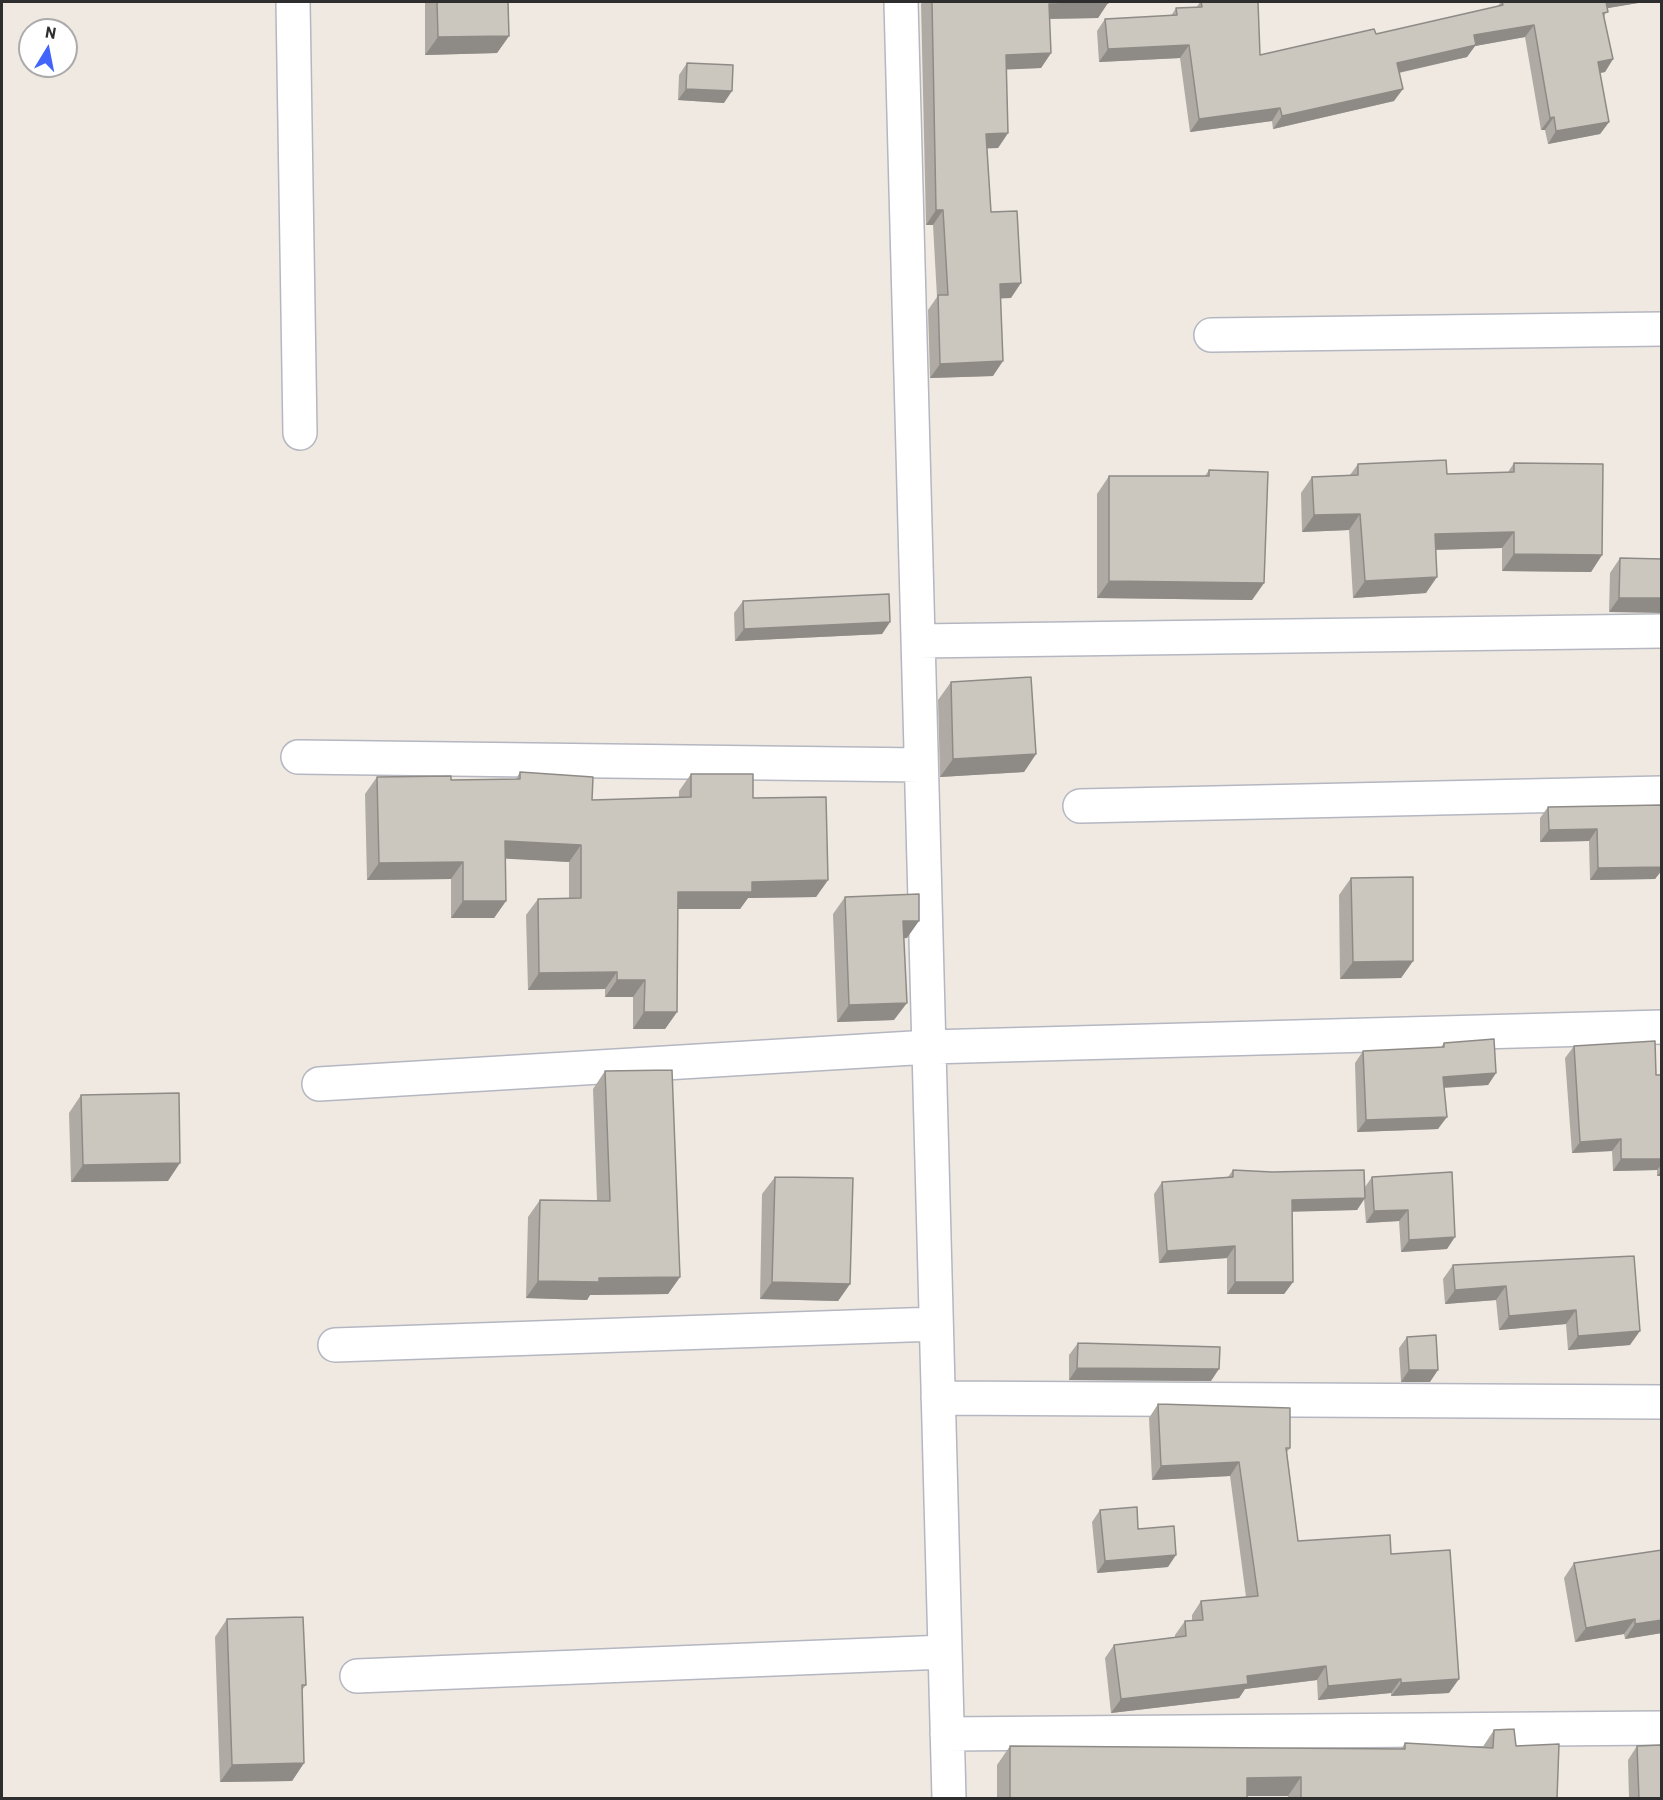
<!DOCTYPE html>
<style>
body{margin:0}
#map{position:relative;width:1663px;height:1800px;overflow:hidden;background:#efe9e1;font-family:Barlow,sans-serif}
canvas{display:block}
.frame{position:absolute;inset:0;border:3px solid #2e2e2e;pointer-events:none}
.north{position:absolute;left:18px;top:18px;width:60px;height:60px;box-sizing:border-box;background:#fff;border:2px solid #ababab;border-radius:50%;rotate:10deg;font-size:16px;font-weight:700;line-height:24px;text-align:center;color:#2e2e2e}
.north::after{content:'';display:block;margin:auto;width:21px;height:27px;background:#4264fb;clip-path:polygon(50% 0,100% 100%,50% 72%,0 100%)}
</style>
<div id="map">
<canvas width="1663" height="1800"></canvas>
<div class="frame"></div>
<div class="north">N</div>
</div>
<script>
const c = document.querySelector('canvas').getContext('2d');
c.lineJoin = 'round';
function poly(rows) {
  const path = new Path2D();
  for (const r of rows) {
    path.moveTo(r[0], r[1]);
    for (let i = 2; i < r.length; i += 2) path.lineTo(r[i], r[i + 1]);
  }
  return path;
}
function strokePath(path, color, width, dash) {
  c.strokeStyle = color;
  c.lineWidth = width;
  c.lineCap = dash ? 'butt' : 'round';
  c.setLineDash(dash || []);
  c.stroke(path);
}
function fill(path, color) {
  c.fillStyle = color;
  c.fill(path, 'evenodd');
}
const minor = poly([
 [293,2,300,433],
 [901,2,949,1798],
 [1211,335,1662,329],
 [918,641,1662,631],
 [298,757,921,765],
 [1080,806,1662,793],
 [319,1084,929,1047,1662,1027],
 [335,1345,936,1324],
 [938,1398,1662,1402],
 [357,1676,945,1652],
 [947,1734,1662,1728]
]);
strokePath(minor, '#b4b7c1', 36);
strokePath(minor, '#fff', 33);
fill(poly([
 [425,2,508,2,509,36,497,53,425,55],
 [923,2,1108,2,1098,18,1049,19,1051,53,1041,68,1006,69,1008,133,998,148,987,148,991,212,1011,298,1000,298,993,376,930,378,928,310,937,297,933,225,926,225,921,4],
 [1200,2,1258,2,1260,55,1376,34,1497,7,1501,2,1644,2,1607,8,1604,18,1613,59,1605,72,1600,73,1609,122,1600,134,1548,144,1545,130,1541,130,1525,37,1475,46,1467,57,1399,73,1394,101,1273,129,1272,121,1190,132,1180,58,1099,62,1097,31,1105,19,1171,16,1176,8,1196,8],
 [687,63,724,103,678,100,679,75],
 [1514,463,1602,555,1591,572,1502,571,1502,548,1436,550,1426,593,1353,598,1349,530,1302,532,1301,493,1312,477,1350,475,1358,464,1447,474,1508,472],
 [1209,470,1264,583,1252,600,1097,598,1097,494,1109,476,1205,476],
 [1620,558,1662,559,1609,612,1610,573],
 [743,601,890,622,882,634,735,641,734,613],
 [951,682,1036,754,1024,772,940,777,938,700],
 [520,772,592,800,679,797,679,791,691,774,753,798,828,880,816,897,748,898,740,909,678,909,677,1012,665,1029,633,1029,633,997,605,997,605,989,528,990,526,915,538,899,569,898,569,862,505,858,506,901,494,918,451,918,451,879,367,880,365,794,377,777,451,780,516,779],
 [1662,805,1662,870,1655,879,1590,880,1589,841,1540,842,1540,818,1548,807],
 [1351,878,1413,961,1401,978,1340,979,1339,895],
 [845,897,907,938,904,938,894,1020,837,1022,833,914],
 [1444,1043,1496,1073,1488,1085,1444,1088,1438,1129,1357,1132,1355,1063,1363,1051,1441,1047],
 [1574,1046,1656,1075,1662,1075,1662,1176,1657,1176,1657,1170,1613,1171,1612,1151,1572,1153,1565,1058],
 [605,1071,680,1277,668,1294,590,1295,587,1300,526,1298,528,1217,540,1200,597,1201,593,1089],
 [81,1095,168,1181,71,1182,69,1113],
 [1233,1170,1365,1187,1372,1177,1452,1172,1447,1249,1401,1252,1399,1221,1366,1223,1364,1199,1357,1210,1292,1211,1293,1282,1284,1294,1227,1294,1227,1258,1159,1263,1154,1194,1162,1182,1228,1177],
 [775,1177,850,1284,838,1301,760,1299,762,1194],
 [1634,1256,1630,1345,1568,1350,1566,1324,1499,1330,1496,1300,1445,1304,1443,1279,1453,1265],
 [1407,1337,1430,1382,1401,1382,1399,1348],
 [1078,1343,1211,1381,1069,1380,1069,1355],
 [1158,1404,1290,1448,1287,1452,1298,1541,1391,1554,1449,1693,1391,1696,1391,1693,1318,1700,1317,1680,1245,1689,1239,1698,1111,1713,1105,1658,1114,1645,1175,1637,1175,1635,1185,1621,1192,1620,1192,1615,1201,1601,1246,1597,1230,1476,1152,1480,1149,1418],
 [1100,1510,1138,1529,1168,1567,1097,1573,1092,1522],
 [1662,1550,1662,1633,1625,1639,1624,1634,1575,1642,1564,1578,1574,1563],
 [227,1619,306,1685,302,1690,304,1763,292,1781,220,1782,215,1637],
 [1494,1730,1516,1746,1557,1798,1288,1798,1288,1796,1247,1796,1247,1798,997,1798,997,1765,1010,1746,1401,1749,1405,1743,1482,1748],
 [1637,1746,1662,1798,1629,1798,1628,1760]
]), '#afaba4');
fill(poly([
 [1602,2,1644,2,1597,10],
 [1108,3,1098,18,1038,19,1049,4],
 [1534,25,1525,37,1475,46,1467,57,1388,75,1397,63,1474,35],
 [509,36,497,53,425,55,438,37],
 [1189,45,1180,58,1099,62,1108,49],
 [1051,53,1041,68,996,70,1006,55],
 [1613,59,1605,72,1589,75,1598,62],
 [686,89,732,91,724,103,678,100],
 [1403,89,1394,101,1273,129,1282,116],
 [1280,108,1272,121,1190,132,1199,119],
 [1554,117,1545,130,1541,130,1550,118],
 [1609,122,1600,134,1548,144,1556,131],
 [1008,133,998,148,975,149,986,134],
 [936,210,943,210,933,225,926,225],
 [1021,283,1011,298,989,299,1000,284],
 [1003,361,993,376,930,378,940,364],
 [1360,514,1349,530,1302,532,1314,515],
 [1514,532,1502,548,1423,550,1435,534],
 [1514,554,1602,555,1591,572,1502,571],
 [1437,577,1426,593,1353,598,1365,581],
 [1109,581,1264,583,1252,600,1097,598],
 [1619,598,1662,598,1662,613,1609,612],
 [890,622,882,634,735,641,744,629],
 [1036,754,1024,772,940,777,953,759],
 [1597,829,1589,841,1540,842,1549,830],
 [505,841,581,845,569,862,493,858],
 [463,862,451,879,367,880,379,863],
 [1662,867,1662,870,1655,879,1590,880,1598,868],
 [828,880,816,897,748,898,740,909,666,909,678,892,752,882],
 [463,901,506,901,494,918,451,918],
 [903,921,919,921,907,938,891,939],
 [1413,961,1401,978,1340,979,1353,962],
 [617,972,605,989,528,990,539,973],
 [617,980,645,980,633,997,605,997],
 [907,1003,894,1020,837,1022,849,1005],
 [644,1012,677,1012,665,1029,633,1029],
 [1496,1073,1488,1085,1435,1088,1443,1077],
 [1447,1117,1438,1129,1357,1132,1366,1120],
 [1621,1139,1612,1151,1572,1153,1580,1142],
 [1621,1159,1662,1159,1662,1164,1657,1170,1613,1171],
 [180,1163,168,1181,71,1182,83,1165],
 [1662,1170,1662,1176,1657,1176],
 [1365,1198,1357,1210,1284,1212,1292,1200],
 [1408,1210,1399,1221,1366,1223,1374,1211],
 [1455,1237,1447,1249,1401,1252,1409,1240],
 [1235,1246,1227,1258,1159,1263,1167,1251],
 [680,1277,668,1294,590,1295,587,1300,526,1298,538,1281,599,1278],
 [772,1282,850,1284,838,1301,760,1299],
 [1235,1282,1293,1282,1284,1294,1227,1294],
 [1506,1286,1496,1300,1445,1304,1455,1290],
 [1576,1310,1566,1324,1499,1330,1509,1316],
 [1640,1331,1630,1345,1568,1350,1578,1336],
 [1077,1368,1219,1369,1211,1381,1069,1380],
 [1409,1370,1438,1370,1430,1382,1401,1382],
 [1239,1462,1230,1476,1152,1480,1161,1466],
 [1176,1555,1168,1567,1097,1573,1105,1561],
 [1635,1619,1624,1634,1575,1642,1586,1628],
 [1662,1620,1662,1633,1625,1639,1635,1624],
 [1326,1666,1317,1680,1245,1689,1239,1698,1111,1713,1121,1699,1247,1676],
 [1401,1679,1391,1693,1318,1700,1328,1686],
 [1459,1679,1449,1693,1391,1696,1401,1683],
 [304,1763,292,1781,220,1782,232,1765],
 [1301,1777,1288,1796,1234,1796,1247,1778]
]), '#8e8b86');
const building = poly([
 [437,2,508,2,509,36,438,37,437,2],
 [932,2,1108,2,1108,3,1049,4,1051,53,1006,55,1008,133,986,134,991,212,1017,211,1021,283,1000,284,1003,361,940,364,938,295,948,295,943,210,936,210,932,2],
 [1201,2,1258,2,1260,55,1374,29,1376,34,1503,5,1502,2,1606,2,1608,12,1603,13,1613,59,1598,62,1609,122,1556,131,1554,117,1550,118,1534,25,1474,35,1476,45,1397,63,1403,89,1282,116,1280,108,1199,119,1189,45,1108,49,1105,19,1177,15,1176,8,1202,7,1201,2],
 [687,63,733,65,732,91,686,89,687,63],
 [1446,460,1447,474,1514,472,1514,463,1603,464,1602,555,1514,554,1514,532,1435,534,1437,577,1365,581,1360,514,1314,515,1312,477,1358,475,1358,464,1446,460],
 [1209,470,1268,472,1264,583,1109,581,1109,476,1209,476,1209,470],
 [1620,558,1662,559,1662,598,1619,598,1620,558],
 [889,594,890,622,744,629,743,601,889,594],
 [1031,677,1036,754,953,759,951,682,1031,677],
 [520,772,593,777,592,800,691,797,691,774,753,774,753,798,826,797,828,880,752,882,752,892,678,892,677,1012,644,1012,645,980,617,980,617,972,539,973,538,899,581,898,581,845,505,841,506,901,463,901,463,862,379,863,377,777,451,776,451,780,520,779,520,772],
 [1662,805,1662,867,1598,868,1597,829,1549,830,1548,807,1662,805],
 [1413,877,1413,961,1353,962,1351,878,1413,877],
 [919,894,919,921,903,921,907,1003,849,1005,845,897,919,894],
 [1494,1039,1496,1073,1443,1077,1447,1117,1366,1120,1363,1051,1444,1047,1444,1043,1494,1039],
 [1655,1041,1656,1075,1662,1075,1662,1159,1621,1159,1621,1139,1580,1142,1574,1046,1655,1041],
 [672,1070,680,1277,599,1278,599,1282,538,1281,540,1200,610,1201,605,1071,672,1070],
 [179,1093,180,1163,83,1165,81,1095,179,1093],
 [1233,1170,1272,1172,1364,1170,1365,1198,1292,1200,1293,1282,1235,1282,1235,1246,1167,1251,1162,1182,1233,1177,1233,1170],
 [1452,1172,1455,1237,1409,1240,1408,1210,1374,1211,1372,1177,1452,1172],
 [775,1177,853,1178,850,1284,772,1282,775,1177],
 [1634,1256,1640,1331,1578,1336,1576,1310,1509,1316,1506,1286,1455,1290,1453,1265,1634,1256],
 [1436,1335,1438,1370,1409,1370,1407,1337,1436,1335],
 [1078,1343,1220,1347,1219,1369,1077,1368,1078,1343],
 [1158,1404,1290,1408,1290,1448,1286,1448,1298,1541,1390,1535,1391,1554,1450,1550,1459,1679,1401,1683,1401,1679,1328,1686,1326,1666,1247,1676,1248,1684,1121,1699,1114,1645,1186,1636,1185,1621,1203,1620,1201,1601,1258,1596,1239,1462,1161,1466,1158,1404],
 [1137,1507,1138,1529,1174,1526,1176,1555,1105,1561,1100,1510,1137,1507],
 [1662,1550,1662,1620,1635,1624,1635,1619,1586,1628,1574,1563,1662,1550],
 [303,1617,306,1685,302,1685,304,1763,232,1765,227,1619,303,1617],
 [1514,1729,1516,1746,1559,1744,1557,1798,1301,1798,1301,1777,1247,1778,1247,1798,1010,1798,1010,1746,1405,1749,1405,1743,1493,1748,1494,1730,1514,1729],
 [1662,1745,1662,1798,1639,1798,1637,1746,1662,1745]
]);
fill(building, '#cbc7bf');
strokePath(building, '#8e8b86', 1.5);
</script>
